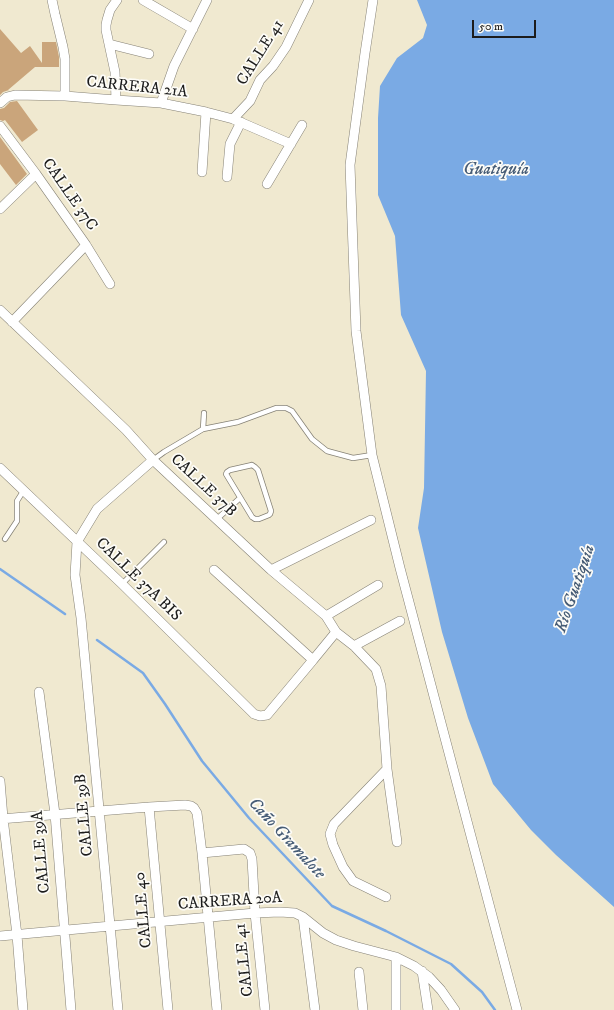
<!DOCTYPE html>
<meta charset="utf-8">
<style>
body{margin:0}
#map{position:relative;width:614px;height:1010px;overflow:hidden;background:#f0e9d0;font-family:"IM FELL DW Pica",serif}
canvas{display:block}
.scale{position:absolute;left:472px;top:20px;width:64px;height:18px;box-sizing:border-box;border:2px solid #1c1c1c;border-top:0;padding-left:5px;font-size:12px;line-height:14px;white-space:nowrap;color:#1c1c1c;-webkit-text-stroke:3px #fdfcf7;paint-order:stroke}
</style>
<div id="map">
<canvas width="614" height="1010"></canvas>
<div class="scale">50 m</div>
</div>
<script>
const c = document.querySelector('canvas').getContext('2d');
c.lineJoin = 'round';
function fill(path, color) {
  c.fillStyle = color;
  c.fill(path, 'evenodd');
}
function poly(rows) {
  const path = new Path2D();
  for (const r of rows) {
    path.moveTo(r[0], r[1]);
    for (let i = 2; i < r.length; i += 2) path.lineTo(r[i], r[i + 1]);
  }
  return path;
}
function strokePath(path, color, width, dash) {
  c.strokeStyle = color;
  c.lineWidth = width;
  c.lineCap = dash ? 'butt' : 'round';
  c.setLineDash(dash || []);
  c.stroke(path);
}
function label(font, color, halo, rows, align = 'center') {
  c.font = font + ' "IM FELL DW Pica",serif';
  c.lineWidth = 3.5;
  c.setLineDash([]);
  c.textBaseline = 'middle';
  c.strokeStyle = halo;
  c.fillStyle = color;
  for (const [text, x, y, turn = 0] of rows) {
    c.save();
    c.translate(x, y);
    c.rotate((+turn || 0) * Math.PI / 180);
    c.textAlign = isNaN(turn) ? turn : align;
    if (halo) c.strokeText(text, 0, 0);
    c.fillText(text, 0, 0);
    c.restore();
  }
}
fill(poly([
 [417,0,614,0,614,907,556,855,531,830,493,784,468,718,442,632,418,528,424,488,426,371,401,315,395,236,378,195,378,118,380,86,397,58,423,38,427,25]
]), '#7aaae4');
strokePath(poly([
 [0,569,65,614],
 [97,640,143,673,165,704,202,761,249,818,332,906,386,931,451,964,482,992,495,1010]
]), '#7aaae4', 2.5);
fill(poly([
 [0,29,21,53,30,46,42,63,42,42,56,42,59,57,59,67,35,67,8,90,9,90,3,92,0,95],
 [17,101,38,130,22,142,5,120,3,121,0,120,0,109,4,108,10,102],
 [0,137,27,174,16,185,0,164]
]), '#caa57b');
const lane = poly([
 [203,429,204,413],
 [153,460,164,452,203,429,238,422,276,408,286,408,292,411,312,439,327,451,353,458,372,455],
 [252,465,255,467,258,470,271,511,270,514,269,515,259,519,255,519,252,517,226,474,227,472,230,470,252,465],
 [217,519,240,498],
 [5,539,17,521,17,501,24,490],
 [122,584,164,542]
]);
const street = poly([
 [52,0,55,14,63,47,65,59,65,96],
 [143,0,193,29],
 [373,0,365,53,350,165,356,331,372,455,400,568,517,1010],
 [109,44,149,54],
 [116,100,115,72,106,30,106,25,107,20,110,10,117,0],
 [0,103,7,97,15,95,65,96,116,100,161,103,206,112,233,119,291,144],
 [161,103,174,66,207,0],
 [233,119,250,101,260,80,273,66,286,47,309,0],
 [0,126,36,174,86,245,110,284],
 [202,172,206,112],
 [227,177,230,144,241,122],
 [267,184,302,125],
 [0,209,36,174],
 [0,310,126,430,153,460,271,570,326,616,336,632,354,646,376,669,381,686,387,769,397,842],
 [12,322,86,245],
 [0,468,122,584,254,714,260,716,267,715,313,660],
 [214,570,313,660,336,632],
 [271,570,371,520],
 [326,616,378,585],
 [354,646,400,621],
 [39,692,55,814,71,1010],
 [0,781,3,818,17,935,23,1010],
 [149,807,168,1010],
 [0,819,149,807,185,805,191,806,194,808,197,813,202,853,217,1010],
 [202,853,244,849,250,853,252,859,255,913,265,1010],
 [386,897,353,881,343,867,333,845,330,834,334,824,387,769],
 [303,917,315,1010],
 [0,936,255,913,280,912,295,913,303,917,323,933,336,940,354,946,396,957,414,966,429,977,441,990,455,1010],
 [396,957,396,1010],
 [422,971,428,1010],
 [359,972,363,1010],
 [118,1010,81,618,75,575,77,542,97,509,153,460]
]);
strokePath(lane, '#868276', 6);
strokePath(street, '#868276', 10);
strokePath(lane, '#fff', 4.5);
strokePath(street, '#fff', 9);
label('16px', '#1c1c1c', '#fdfcf7', [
 ["CALLE 41",261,53,-58],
 ["CARRERA 21A",137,88,6],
 ["CALLE 37C",69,195,55],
 ["CALLE 37B",203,486,43],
 ["CALLE 37A BIS",138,580,44],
 ["CALLE 39B",85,815,-95],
 ["CALLE 39A",42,852,-95],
 ["CARRERA 20A",230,902,-4],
 ["CALLE 40",144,910,-95],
 ["CALLE 41",245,960,-96]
]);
label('italic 17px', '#465c76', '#fdfcf7', [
 ["Guatiquía",496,170],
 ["Río Guatiquía",576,589,-71],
 ["Caño Gramalote",286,839,47]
]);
</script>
